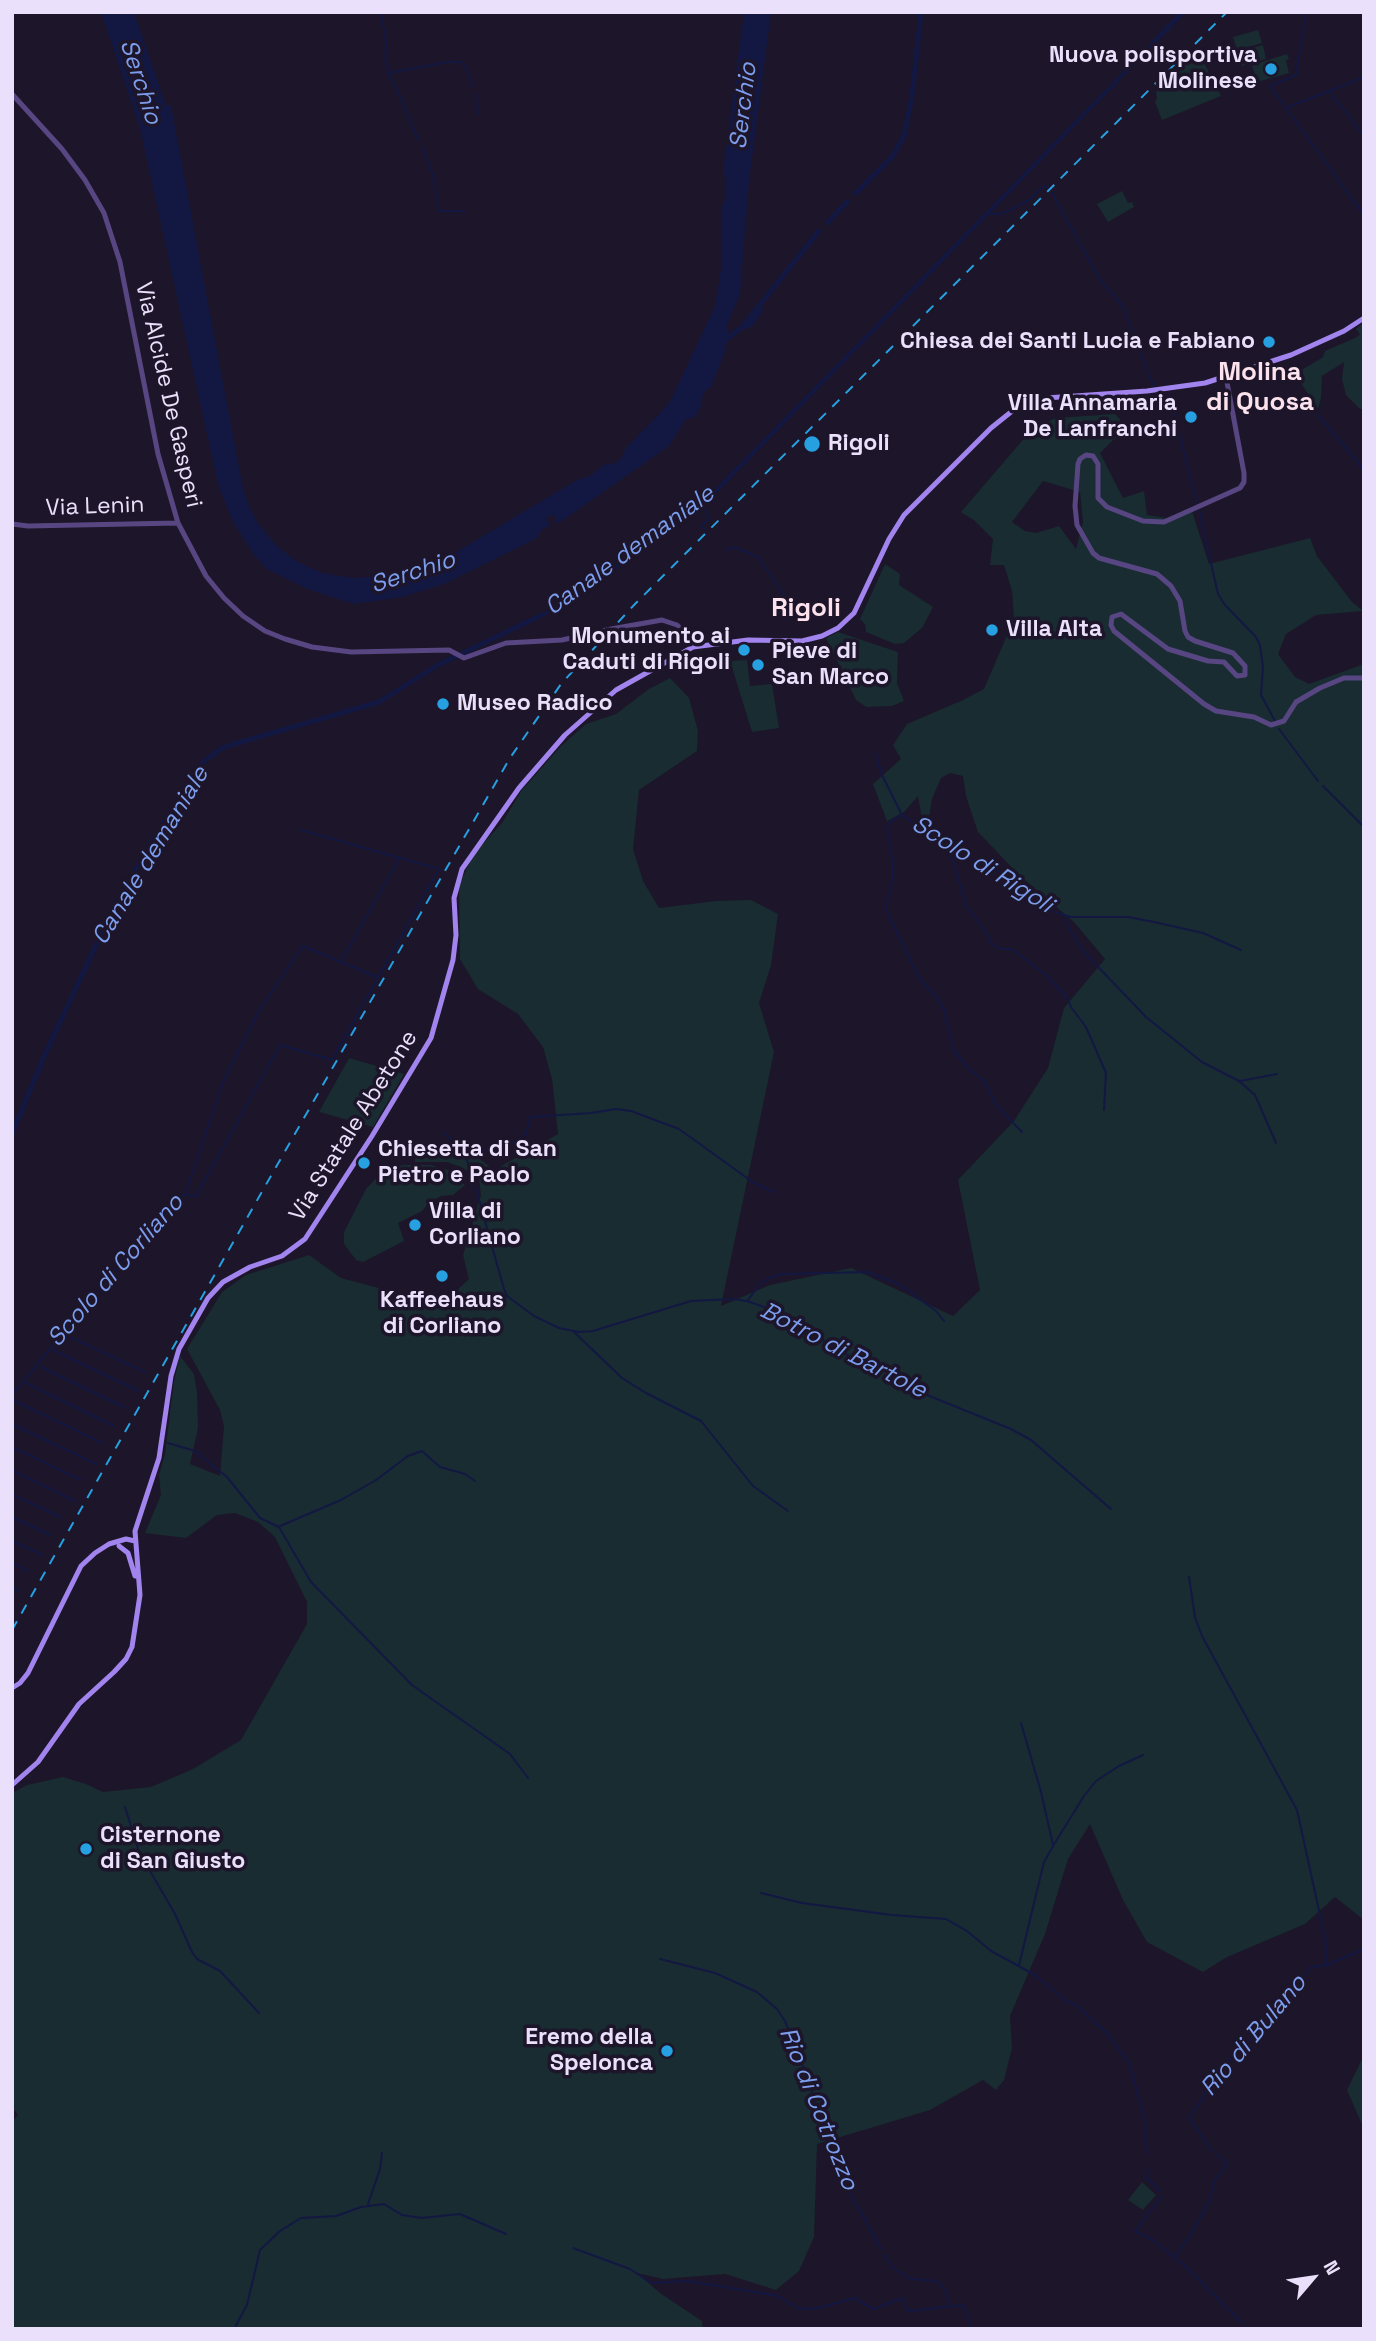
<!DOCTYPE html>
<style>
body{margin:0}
#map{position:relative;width:1376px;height:2341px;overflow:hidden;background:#1d1529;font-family:"Space Grotesk",sans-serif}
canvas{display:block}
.frame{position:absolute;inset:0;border:14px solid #eae0fb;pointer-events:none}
.north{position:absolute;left:1278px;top:2243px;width:70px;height:70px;-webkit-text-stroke:5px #1d1529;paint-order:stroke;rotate:61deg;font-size:19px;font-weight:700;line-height:28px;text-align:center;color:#eae0fb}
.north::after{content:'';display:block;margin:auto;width:24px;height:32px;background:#eae0fb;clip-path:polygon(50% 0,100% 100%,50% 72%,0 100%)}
</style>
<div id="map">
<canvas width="1376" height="2341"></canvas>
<div class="frame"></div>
<div class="north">N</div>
</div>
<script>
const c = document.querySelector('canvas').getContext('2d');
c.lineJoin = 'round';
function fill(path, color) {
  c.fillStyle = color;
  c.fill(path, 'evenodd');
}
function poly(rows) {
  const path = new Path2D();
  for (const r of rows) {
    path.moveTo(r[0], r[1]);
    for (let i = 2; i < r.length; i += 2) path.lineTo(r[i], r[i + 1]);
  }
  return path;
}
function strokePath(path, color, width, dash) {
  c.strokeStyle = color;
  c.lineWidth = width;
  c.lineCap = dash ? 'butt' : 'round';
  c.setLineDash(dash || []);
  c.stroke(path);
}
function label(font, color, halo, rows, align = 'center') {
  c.font = font + ' "Space Grotesk",sans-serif';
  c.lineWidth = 7;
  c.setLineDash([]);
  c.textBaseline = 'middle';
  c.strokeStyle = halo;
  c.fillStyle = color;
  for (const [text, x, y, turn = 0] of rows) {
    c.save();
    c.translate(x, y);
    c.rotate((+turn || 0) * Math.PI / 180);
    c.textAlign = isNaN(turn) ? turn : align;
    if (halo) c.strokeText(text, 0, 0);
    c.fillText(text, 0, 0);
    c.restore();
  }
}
fill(poly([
 [1258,30,1262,43,1237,50,1233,37],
 [1263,45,1266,59,1241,66,1238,52],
 [1198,51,1221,96,1162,120,1155,102,1157,98,1156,92],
 [1287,54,1289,59,1286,60,1289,73,1257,82,1252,65],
 [1122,191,1128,203,1132,202,1134,207,1108,222,1097,204],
 [1364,322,1364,409,1360,409,1346,395,1342,379,1344,362,1322,376,1321,398,1318,409,1295,374,1323,357,1325,351,1357,337,1360,334,1356,329],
 [1115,414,1129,430,1113,440,1100,453,1123,498,1144,491,1147,515,1167,518,1191,508,1209,564,1310,538,1317,556,1352,602,1363,611,1316,615,1286,634,1278,654,1295,677,1309,684,1364,664,1364,1920,1335,1897,1305,1924,1227,1957,1203,1972,1147,1942,1123,1900,1090,1824,1068,1859,1045,1934,1010,2016,1012,2048,1004,2080,996,2090,983,2080,930,2110,817,2144,814,2237,799,2271,776,2290,725,2274,663,2279,637,2273,660,2293,702,2321,703,2329,12,2329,12,2122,18,2115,12,2107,12,1793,27,1785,63,1777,86,1784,103,1792,151,1787,193,1769,241,1740,307,1624,307,1602,275,1537,258,1522,235,1513,217,1515,186,1538,145,1533,161,1495,159,1475,165,1454,174,1381,180,1356,194,1374,197,1392,198,1428,190,1464,220,1476,224,1426,220,1410,187,1349,222,1292,246,1275,309,1255,341,1278,412,1297,445,1301,469,1279,463,1255,481,1195,479,1179,463,1168,447,1162,415,1162,416,1144,475,1155,494,1170,558,1134,552,1079,543,1047,518,1014,478,989,460,959,459,886,473,855,502,823,522,790,561,746,586,724,616,714,649,689,670,678,689,698,698,731,697,751,639,790,633,849,643,881,659,908,716,901,751,900,778,914,771,965,759,1003,774,1052,721,1306,770,1285,851,1268,953,1316,980,1290,958,1180,1014,1121,1048,1068,1064,1008,1105,959,1074,922,1019,875,978,832,966,796,963,776,950,773,941,778,932,799,929,817,922,819,918,796,904,812,887,821,873,784,901,759,893,745,907,724,963,700,984,689,1014,619,1012,591,1004,565,990,565,993,539,975,521,961,512,1033,428,1056,418],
 [1043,481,1080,492,1083,522,1076,549,1059,526,1036,533,1025,531,1012,522],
 [885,564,900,574,899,585,933,607,922,628,904,643,895,644,866,632,865,624,860,619],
 [838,632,898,652,897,683,904,701,892,706,866,707,856,700,826,638],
 [747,660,750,686,772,684,779,728,752,732,730,661],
 [349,1058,404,1074,373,1127,319,1112],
 [403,1165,431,1165,448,1170,465,1185,453,1195,441,1196,430,1202,422,1211,398,1223,404,1241,363,1262,356,1260,344,1244,344,1232,366,1189,384,1170],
 [1364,2055,1364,2129,1347,2090],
 [1142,2182,1156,2195,1143,2210,1128,2200]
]), '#182c32');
fill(poly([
 [101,12,134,12,166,106,171,106,242,484,248,504,257,522,276,545,296,561,322,573,353,578,388,575,425,565,456,552,577,480,590,476,603,465,616,463,622,457,625,449,663,410,671,400,715,306,722,264,721,207,725,200,726,178,723,172,744,12,771,12,749,181,740,294,726,327,729,333,725,351,711,387,703,393,701,406,695,417,685,420,669,446,562,521,554,523,556,515,548,516,546,520,551,525,541,530,537,538,444,584,402,597,354,604,310,590,267,569,254,555,233,522,218,484,140,128],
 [1157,37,1160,39,710,500,680,525,566,605,525,626,523,621,559,605,704,500]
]), '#131843');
strokePath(poly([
 [381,12,387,47,385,59,389,75,401,98,418,140],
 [1306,12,1296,75,1270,86,1363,214],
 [389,73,447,62,460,62,466,67,473,86],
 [1330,92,1364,136],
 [475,94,478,114],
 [1286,108,1364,77],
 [422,147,434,178,438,211,465,211],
 [1052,193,1100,280,1122,305,1154,387],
 [988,214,999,214,1010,210,1029,200,1044,186,1047,188],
 [1169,394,1197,503],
 [1318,415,1357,461,1364,473],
 [702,505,709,518,702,526,705,530],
 [1199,510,1218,594,1225,605,1256,637,1260,645,1263,667,1261,695,1275,721],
 [727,550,734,547,758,557,790,603,800,624],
 [1279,729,1318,781],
 [875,752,882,775,902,815,954,852,1010,876,1054,912,1071,917,1128,917,1154,922,1203,933,1241,950],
 [1323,786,1364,827],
 [901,815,889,823,887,829,893,864,893,879,886,906,888,914,919,978,935,995,944,1010,954,1051,969,1069,985,1082,996,1105,1022,1132],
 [950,850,966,905,987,934,992,944,1001,949,1012,949,1046,975,1068,999,1071,1007,1086,1027,1106,1073,1104,1110],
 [1065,916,1072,934,1084,952,1146,1017,1202,1062,1239,1081,1255,1095,1276,1143],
 [341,961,399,859],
 [1240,1081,1277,1074],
 [443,1133,456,1143,465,1145,475,1143,490,1153,499,1151,526,1134,530,1117,591,1113,616,1109,631,1111,679,1129,754,1183,774,1192],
 [456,1143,469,1164,504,1289,507,1296,534,1316,559,1328,579,1332,593,1331,691,1301,733,1299,747,1301,770,1309,851,1357,887,1371,917,1391,1011,1429,1031,1440,1111,1509],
 [186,1195,196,1196,280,1045,332,1060,439,869,301,830],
 [748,1300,760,1284,769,1278,783,1274,867,1272,899,1284,936,1311,944,1321],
 [573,1331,622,1378,646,1393,701,1421,753,1486,788,1511],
 [66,1335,145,1372],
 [53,1350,139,1391],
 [41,1367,124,1407],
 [26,1383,114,1426],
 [12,1395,123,1260,180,1195,185,1195,224,1080,259,1011,303,946,377,977],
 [13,1400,102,1443],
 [12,1424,96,1464],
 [168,1443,195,1451,227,1477,260,1518,279,1527,311,1582,412,1685,510,1754,528,1778],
 [12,1447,81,1480],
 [12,1470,75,1501],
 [12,1494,60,1517],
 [12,1517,50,1535],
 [280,1526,341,1500,376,1480,408,1456,422,1451,440,1467,465,1474,475,1481],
 [12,1541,43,1555],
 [12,1563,29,1571],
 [1189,1577,1195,1617,1202,1636,1297,1810,1325,1938,1327,1965],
 [12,1587,18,1590],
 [1021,1723,1041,1792,1053,1845],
 [125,1807,139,1852,175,1914,192,1952,197,1959,220,1971,259,2013],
 [761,1893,802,1903,892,1915,946,1919,967,1931,991,1951,1035,1975,1065,2000,1077,2006,1108,2034,1129,2063,1146,2124,1145,2137,1148,2154],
 [660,1959,715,1973,757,1992,777,2009,785,2021,806,2074,838,2171,881,2249],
 [1019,1965,1044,1862,1053,1846,1084,1796,1096,1781,1119,1766,1143,1755],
 [1212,2151,1189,2118,1204,2096,1208,2085,1236,2053,1258,2033,1274,2012,1284,2006,1311,1967,1327,1965,1364,1949],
 [1148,2170,1147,2178,1160,2191],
 [1162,2196,1135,2231,1153,2240,1186,2267,1241,2322],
 [368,2204,380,2169,382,2153],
 [573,2248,630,2269,651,2283,688,2281,773,2295,780,2297,799,2309,819,2308,854,2298,874,2309,902,2298,907,2310,910,2311,963,2305,972,2329],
 [885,2255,893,2268,911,2279,937,2281,945,2290,950,2306],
 [1175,2256,1190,2236,1210,2200,1214,2181,1226,2166,1225,2162,1217,2154],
 [1244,2325,1246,2329],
 [234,2329,247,2305,260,2250,280,2231,301,2218,336,2216,361,2207,384,2204,402,2215,422,2218,460,2214,506,2234]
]), '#131843', 2);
strokePath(poly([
 [1153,43,1183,12],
 [856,193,892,157,904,136,912,96,921,12],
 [828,222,847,202],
 [744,327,751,324,760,311,760,306],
 [723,342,742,327,819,231],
 [12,1134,45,1054,112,911,155,836,203,762,222,748,231,745,379,702,438,665,527,622]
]), '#131843', 5);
strokePath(poly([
 [12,94,62,149,85,180,104,213,120,262,158,454,178,523,206,576,224,598,243,616,265,631,285,639,312,647,351,652,449,650,464,658,506,643,562,640,611,629,662,620,677,625,698,645],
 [1226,377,1244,473,1244,482,1240,488,1164,522,1143,521,1107,507,1098,498,1098,464,1093,456,1086,455,1080,459,1078,464,1075,506,1077,525,1093,553,1099,558,1157,574,1171,586,1180,601,1185,631,1188,637,1195,641,1233,653,1245,666,1245,675,1237,676,1224,662,1208,661,1168,649,1121,614,1112,617,1111,625,1114,631,1204,704,1216,711,1254,717,1271,725,1284,721,1296,702,1320,688,1344,678,1364,678],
 [12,524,28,526,178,523]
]), '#574681', 5);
strokePath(poly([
 [119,1546,128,1553,135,1576],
 [12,1688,20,1683,28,1673,81,1566,95,1553,109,1544,126,1539,135,1541],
 [12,1785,38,1762,79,1704,114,1672,126,1659,132,1647,140,1595,135,1531,159,1458,171,1376,179,1349,208,1298,223,1282,250,1267,282,1256,305,1239,372,1136,431,1038,453,960,456,935,454,898,462,869,519,788,565,735,616,690,693,647,748,640,802,641,822,636,838,628,854,613,889,539,904,515,991,428,1021,404,1046,398,1147,391,1205,383,1291,355,1344,331,1364,318]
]), '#a184ee', 5);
strokePath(poly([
 [12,1630,442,876,510,758,561,684,635,604,1227,12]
]), '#26a0e1', 2, [10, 9]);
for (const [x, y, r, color] of [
 [1271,69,7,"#26a0e1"],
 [1269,342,7,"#26a0e1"],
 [1191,417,7,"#26a0e1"],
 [812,444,9,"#26a0e1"],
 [992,630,7,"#26a0e1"],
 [744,650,7,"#26a0e1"],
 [758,665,7,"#26a0e1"],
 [443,704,7,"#26a0e1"],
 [364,1163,7,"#26a0e1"],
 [415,1225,7,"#26a0e1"],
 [442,1276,7,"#26a0e1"],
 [86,1849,7,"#26a0e1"],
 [667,2051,7,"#26a0e1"]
]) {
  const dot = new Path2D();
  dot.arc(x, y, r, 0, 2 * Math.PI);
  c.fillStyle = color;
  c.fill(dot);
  strokePath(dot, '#1d1529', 2.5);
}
label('bold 23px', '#eae0fb', '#1d1529', [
 ["Nuova polisportiva",1257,56,"right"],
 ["Molinese",1257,82,"right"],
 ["Chiesa dei Santi Lucia e Fabiano",1255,342,"right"],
 ["Villa Annamaria",1177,404,"right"],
 ["De Lanfranchi",1177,430,"right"],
 ["Rigoli",828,444],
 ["Villa Alta",1006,630],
 ["Monumento ai",730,637,"right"],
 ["Caduti di Rigoli",730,663,"right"],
 ["Pieve di",772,652],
 ["San Marco",772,678],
 ["Museo Radico",457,704],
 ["Chiesetta di San",378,1150],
 ["Pietro e Paolo",378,1176],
 ["Villa di",429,1212],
 ["Corliano",429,1238],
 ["Kaffeehaus",442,1301,"center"],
 ["di Corliano",442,1327,"center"],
 ["Cisternone",100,1836],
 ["di San Giusto",100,1862],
 ["Eremo della",653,2038,"right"],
 ["Spelonca",653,2064,"right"]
], 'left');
label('23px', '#eae0fb', '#1d1529', [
 ["Via Alcide De Gasperi",168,395,77],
 ["Via Lenin",95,507,-2],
 ["Via Statale Abetone",354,1126,-58]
]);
label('italic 24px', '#7c9ded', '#1d1529', [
 ["Serchio",140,82,72],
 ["Serchio",744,106,-83],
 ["Canale demaniale",630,551,-36],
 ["Serchio",413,573,-18],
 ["Canale demaniale",151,856,-59],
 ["Scolo di Rigoli",982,865,32],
 ["Scolo di Corliano",116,1271,-49],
 ["Botro di Bartole",843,1351,27],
 ["Rio di Bulano",1254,2036,-50],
 ["Rio di Cotrozzo",818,2109,68]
]);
label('bold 26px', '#fbe2ec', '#1d1529', [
 ["Molina",1260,373],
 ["di Quosa",1260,403],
 ["Rigoli",806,609]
]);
</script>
